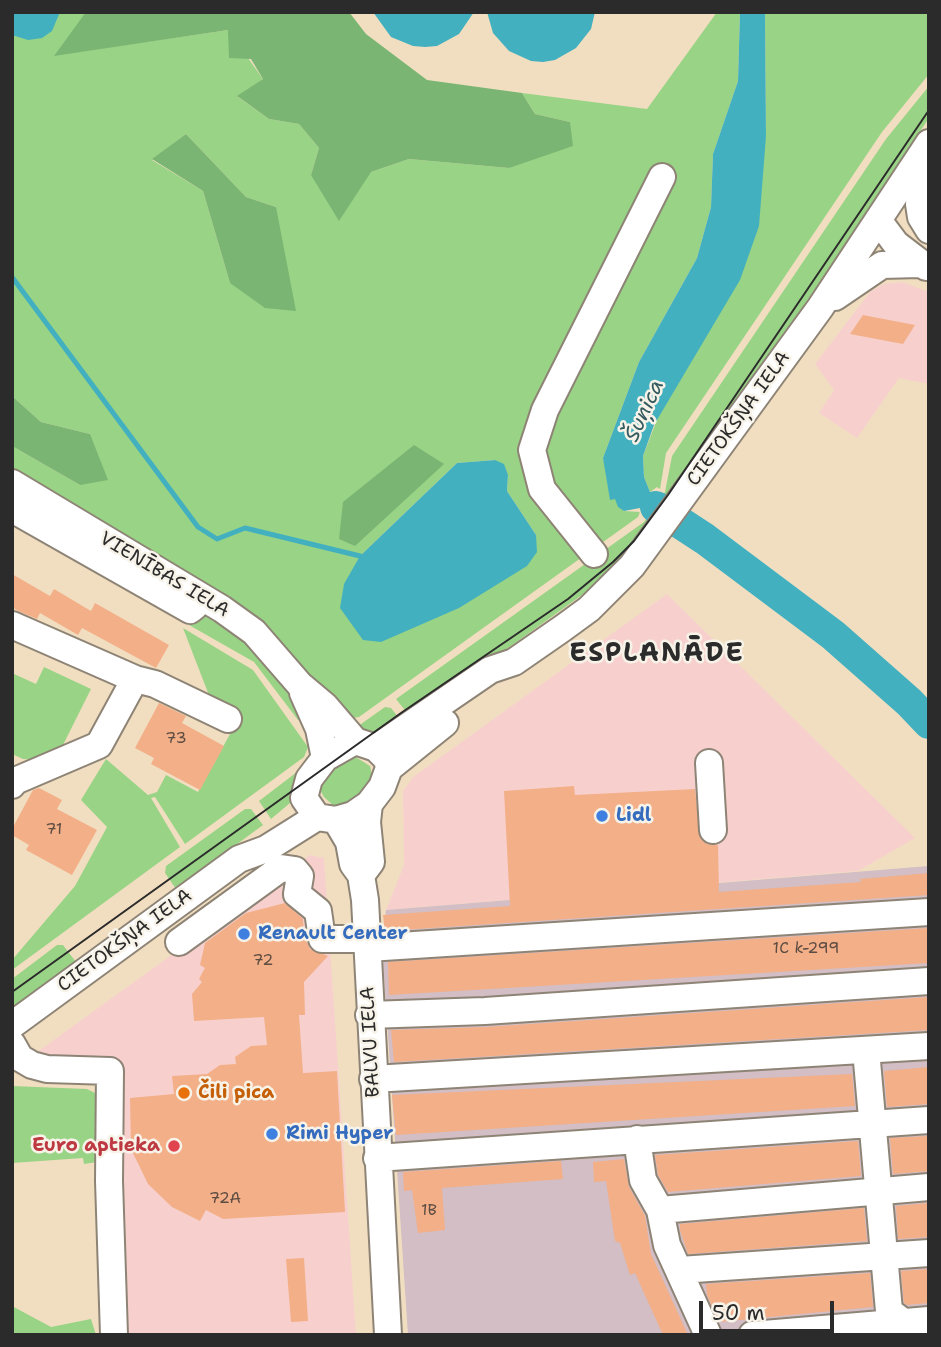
<!DOCTYPE html>
<meta charset="utf-8">
<style>
body{margin:0}
#map{position:relative;width:941px;height:1347px;overflow:hidden;background:#f1dec0;font-family:"Shantell Sans",sans-serif}
canvas{display:block}
.frame{position:absolute;inset:0;border:14px solid #2b2b2b;pointer-events:none}
.scale{position:absolute;left:699px;top:1301px;width:135px;height:32px;box-sizing:border-box;border:4px solid #2b2b2b;border-top:0;padding-left:9px;font-size:21px;line-height:24px;white-space:nowrap;color:#2b2b2b;-webkit-text-stroke:5px #f7f3e8;paint-order:stroke}
</style>
<div id="map">
<canvas width="941" height="1347"></canvas>
<div class="frame"></div>
<div class="scale">50 m</div>
</div>
<script>
const c = document.querySelector('canvas').getContext('2d');
c.lineJoin = 'round';
function fill(path, color) {
  c.fillStyle = color;
  c.fill(path, 'evenodd');
}
function poly(rows) {
  const path = new Path2D();
  for (const r of rows) {
    path.moveTo(r[0], r[1]);
    for (let i = 2; i < r.length; i += 2) path.lineTo(r[i], r[i + 1]);
  }
  return path;
}
function strokePath(path, color, width, dash) {
  c.strokeStyle = color;
  c.lineWidth = width;
  c.lineCap = dash ? 'butt' : 'round';
  c.setLineDash(dash || []);
  c.stroke(path);
}
function label(font, color, halo, rows, align = 'center') {
  c.font = font + ' "Shantell Sans",sans-serif';
  c.lineWidth = 5;
  c.setLineDash([]);
  c.textBaseline = 'middle';
  c.strokeStyle = halo;
  c.fillStyle = color;
  for (const [text, x, y, turn = 0] of rows) {
    c.save();
    c.translate(x, y);
    c.rotate((+turn || 0) * Math.PI / 180);
    c.textAlign = isNaN(turn) ? turn : align;
    if (halo) c.strokeText(text, 0, 0);
    c.fillText(text, 0, 0);
    c.restore();
  }
}
fill(poly([
 [902,282,929,292,929,384,899,378,857,438,819,413,834,390,815,364,870,292,884,284],
 [667,594,915,838,858,871,386,910,404,865,403,791,413,777],
 [310,855,324,858,356,1335,123,1335,114,1062,47,1064,33,1055]
]), '#f7d0ce');
fill(poly([
 [929,866,929,1335,408,1335,382,945,386,910]
]), '#d2bec4');
fill(poly([
 [12,12,92,12,56,55,228,30,263,79,238,97,269,119,299,124,319,148,311,175,371,172,409,159,509,168,570,122,535,114,522,93,647,109,717,12,740,12,738,81,713,154,711,207,697,258,639,362,603,458,615,498,624,511,640,512,638,517,359,717,354,718,327,698,279,640,248,611,12,470,12,446,80,485,90,434,41,422,12,396],
 [186,134,246,197,276,207,230,283,203,191,152,160],
 [495,460,508,475,507,491,536,535,360,556,457,463],
 [765,12,929,12,929,74,882,132,666,453,660,489,657,487,650,492,644,477,643,456,766,136],
 [929,86,929,118,814,291,650,526,624,559,600,582,411,718,396,699,644,522,665,492,672,456,886,139],
 [203,611,235,630,263,655,306,715,298,720,254,662,189,625,195,614],
 [183,628,253,670,308,747,304,757,185,844,155,797,151,798,180,847,12,970,12,960,75,886,107,827,81,800,106,759,148,795,157,792,166,775,198,792,235,725,212,703],
 [44,667,91,689,59,753,38,760,23,759,12,754,12,673,36,684],
 [385,707,391,708,402,722,380,738,354,729],
 [354,756,370,766,373,779,364,794,348,804,335,807,324,797,319,788,321,776],
 [310,762,290,803,271,819,259,801],
 [245,809,251,809,263,825,176,889,165,873,166,866],
 [57,945,63,945,76,962,12,1008,12,979],
 [12,1086,87,1089,95,1093,97,1162,84,1164,83,1158,12,1163],
 [12,1306,51,1327,91,1319,96,1335,12,1335]
]), '#99d386');
fill(poly([
 [86,12,349,12,366,34,427,80,522,93,535,114,570,122,573,146,509,168,409,159,371,172,339,221,311,175,319,148,299,124,269,119,237,96,263,79,251,59,229,58,228,30,54,56],
 [186,134,246,197,276,207,296,311,265,308,230,283,203,191,152,159],
 [12,396,41,422,90,434,108,480,80,485,12,446],
 [414,445,444,464,355,546,339,539,343,502]
]), '#7ab573');
fill(poly([
 [12,12,60,12,52,31,42,38,28,40,12,35],
 [373,12,474,12,459,34,437,46,425,47,413,46,391,37],
 [487,12,595,12,591,29,576,48,555,60,543,62,531,61,509,51,493,33],
 [740,12,765,12,766,136,759,226,740,280,654,425,643,456,644,477,650,492,697,524,688,539,640,508,624,511,618,507,615,499,610,500,603,458,639,362,697,258,711,207,713,154,738,81],
 [495,460,504,464,508,475,507,491,536,535,537,552,527,566,459,608,381,642,363,640,340,608,344,584,360,556,457,463]
]), '#43b0c0');
fill(poly([
 [654,491,693,517,679,538,639,512]
]), '#f1dec0');
strokePath(poly([
 [12,277,198,527,217,539,245,528,360,556]
]), '#43b0c0', 5);
strokePath(poly([
 [656,507,705,539,833,635,909,702,929,723]
]), '#43b0c0', 32);
fill(poly([
 [863,315,868,316,915,325,903,344,850,334],
 [12,574,50,596,54,589,91,611,95,603,169,645,156,668,82,628,78,635,40,613,37,619,18,611,12,607],
 [159,703,186,716,182,723,224,746,200,790,151,764,154,758,135,748],
 [574,786,575,795,695,789,700,838,707,844,718,845,719,892,861,882,860,879,929,873,929,895,385,931,383,915,510,906,504,791],
 [39,788,62,800,57,809,97,830,72,875,26,850,29,845,12,835,12,829,33,790],
 [285,903,303,919,304,935,310,949,328,956,304,982,305,1015,299,1015,303,1073,337,1071,345,1212,223,1219,206,1210,200,1221,172,1207,148,1184,131,1149,130,1098,174,1094,172,1076,207,1074,220,1065,236,1064,235,1057,251,1046,267,1045,264,1017,194,1021,192,994,202,982,199,979,205,968,200,965,205,943,246,913],
 [929,928,929,963,389,995,388,962],
 [929,997,929,1030,394,1062,391,1030,486,1027],
 [929,1067,929,1104,887,1107,884,1071],
 [852,1074,855,1106,396,1135,392,1095],
 [929,1136,929,1171,893,1174,890,1138],
 [858,1141,861,1176,668,1192,658,1175,655,1155],
 [624,1159,629,1187,645,1216,651,1254,688,1335,663,1335,635,1273,630,1275,620,1243,615,1241,606,1181,594,1182,593,1162],
 [561,1161,563,1179,442,1188,445,1230,418,1233,412,1190,404,1191,403,1172],
 [929,1203,929,1237,898,1239,896,1206],
 [864,1208,867,1241,688,1254,680,1230,680,1224],
 [304,1258,308,1321,291,1322,286,1259],
 [929,1269,929,1303,907,1305,904,1303,901,1271],
 [870,1273,873,1307,719,1322,707,1295,706,1284]
]), '#f3af88');
const minor = poly([
 [929,176,919,204,921,217,929,230],
 [878,220,896,244,926,267],
 [835,297,882,265,919,264],
 [12,483,222,609,254,632,300,685,325,706,355,741],
 [12,509,190,610,195,606],
 [594,554,542,489,532,450,545,410,662,177],
 [12,625,135,679,155,684,228,719],
 [303,693,319,729,325,758],
 [355,741,376,748,387,759,389,768,382,787,369,804,353,815,336,820,317,817,304,798,309,779,325,758,355,741],
 [376,748,490,670,514,662,563,628,589,609,632,566,820,308,929,143],
 [709,763,713,830],
 [389,768,445,723],
 [12,785,15,781,99,745,135,679],
 [336,820,349,842,353,864,361,875,365,900,388,1335],
 [362,874,371,862,367,822,369,804],
 [179,942,281,868,295,870,300,876,297,894,318,911,322,939,367,939],
 [368,948,929,912],
 [369,1015,485,1011,929,981],
 [12,1025,239,859,266,849,317,817],
 [12,1044,20,1058,32,1065,47,1069,110,1071,109,1181,114,1335],
 [866,1050,889,1311,902,1321,910,1335],
 [373,1079,929,1046],
 [637,1139,643,1180,660,1210,667,1245,708,1335],
 [377,1158,929,1120],
 [660,1210,929,1187],
 [680,1270,929,1253],
 [752,1335,929,1320]
]);
strokePath(minor, '#8e8476', 30);
strokePath(minor, '#fff', 26);
strokePath(poly([
 [12,992,401,713,568,599,613,562,634,541,668,495,929,110]
]), '#2b2b2b', 2);
for (const [x, y, r, color] of [
 [602,816,7,"#3f7fe0"],
 [244,934,7,"#3f7fe0"],
 [184,1093,7,"#e8710a"],
 [272,1134,7,"#3f7fe0"],
 [174,1146,7,"#e0444e"]
]) {
  const dot = new Path2D();
  dot.arc(x, y, r, 0, 2 * Math.PI);
  c.fillStyle = color;
  c.fill(dot);
  strokePath(dot, '#f7f3e8', 2.5);
}
label('16px', '#5d4c42', null, [
 ["73",176,739],
 ["71",54,830],
 ["1C k-299",806,949],
 ["72",263,961],
 ["72A",225,1199],
 ["1B",429,1211]
]);
label('19px', '#2b2b2b', '#f7f3e8', [
 ["CIETOKŠŅA IELA",739,419,-54],
 ["VIENĪBAS IELA",164,575,31],
 ["CIETOKŠŅA IELA",125,941,-36],
 ["BALVU IELA",371,1042,-93]
]);
label('bold 19px', '#366cbe', '#f7f3e8', [
 ["Lidl",616,816],
 ["Renault Center",258,934],
 ["Rimi Hyper",286,1134]
], 'left');
label('bold 19px', '#c56008', '#f7f3e8', [
 ["Čili pica",198,1093]
], 'left');
label('bold 19px', '#be3a42', '#f7f3e8', [
 ["Euro aptieka",160,1146]
], 'right');
label('italic 21px', '#335a5f', '#f7f3e8', [
 ["Šuņica",645,411,-65]
]);
c.letterSpacing = '2px';
label('bold 26px', '#2b2b2b', '#f7f3e8', [
 ["ESPLANĀDE",657,654]
]);
c.letterSpacing = '0px';
</script>
